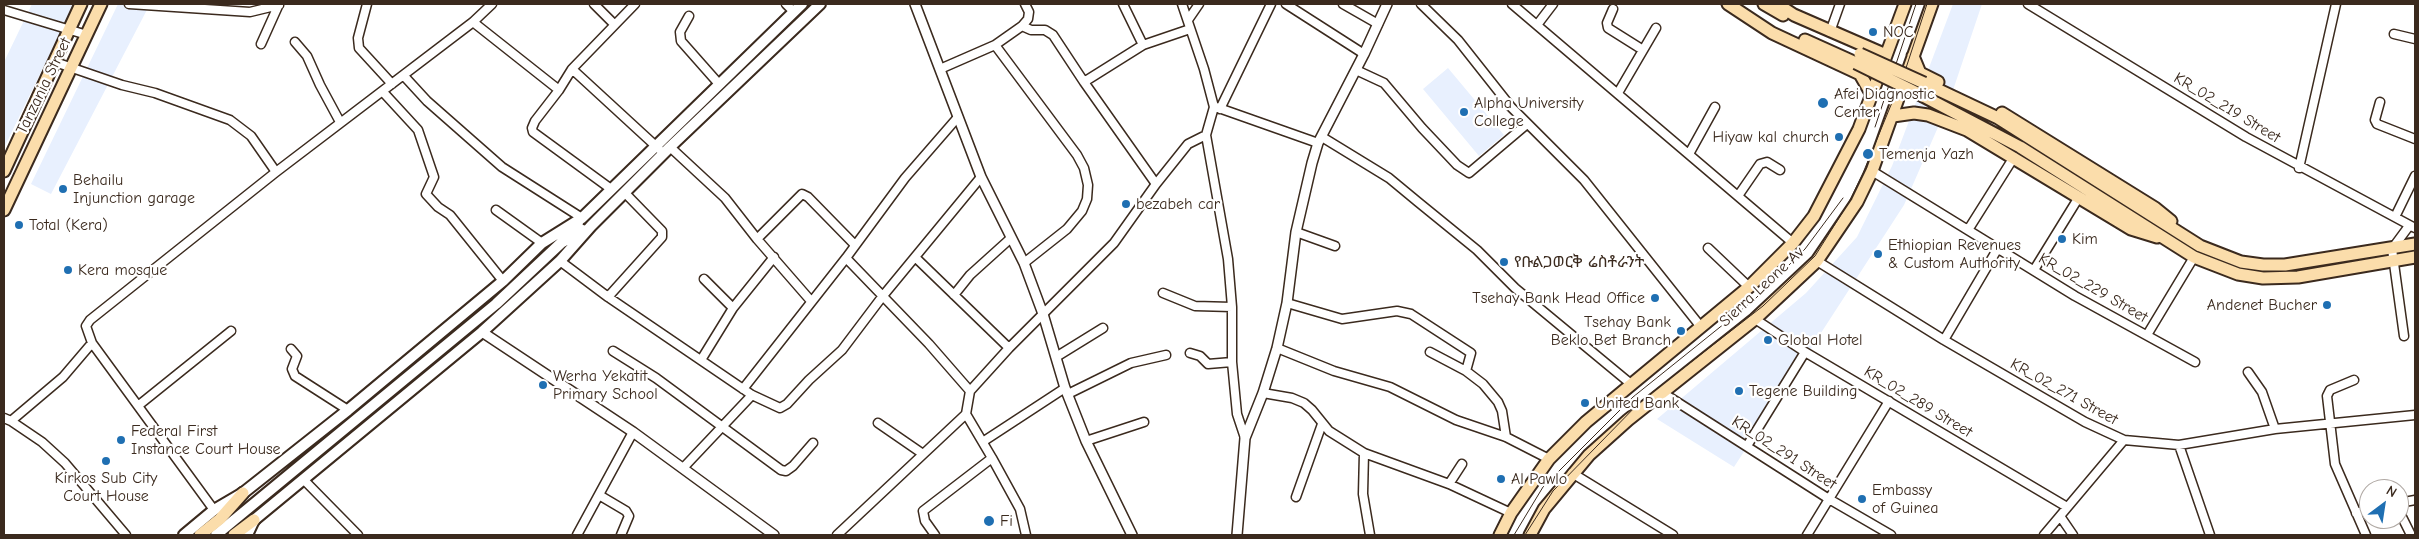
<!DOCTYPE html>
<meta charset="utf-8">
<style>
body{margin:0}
#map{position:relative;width:2419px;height:539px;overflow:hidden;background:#fff;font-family:"Comic Neue",sans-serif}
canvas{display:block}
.frame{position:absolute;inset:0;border:5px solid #3b2a1e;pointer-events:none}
.north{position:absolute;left:2359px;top:479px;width:50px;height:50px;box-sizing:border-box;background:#fff;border:1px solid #b1aaa5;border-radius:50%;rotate:31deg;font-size:14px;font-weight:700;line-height:20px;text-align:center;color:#3b2a1e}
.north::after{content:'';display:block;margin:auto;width:18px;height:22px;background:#1f6fb2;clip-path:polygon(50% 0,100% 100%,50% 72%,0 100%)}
</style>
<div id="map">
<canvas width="2419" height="539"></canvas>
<div class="frame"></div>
<div class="north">N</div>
</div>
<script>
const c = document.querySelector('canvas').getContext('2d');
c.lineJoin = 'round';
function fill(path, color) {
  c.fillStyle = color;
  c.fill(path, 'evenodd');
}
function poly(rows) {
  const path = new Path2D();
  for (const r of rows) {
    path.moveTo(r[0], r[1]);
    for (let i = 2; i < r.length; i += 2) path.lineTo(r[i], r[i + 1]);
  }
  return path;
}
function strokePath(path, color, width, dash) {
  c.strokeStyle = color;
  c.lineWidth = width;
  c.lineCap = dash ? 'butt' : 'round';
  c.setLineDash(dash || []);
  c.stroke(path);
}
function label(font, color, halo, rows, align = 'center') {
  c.font = font + ' "Comic Neue","Noto Sans Ethiopic",sans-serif';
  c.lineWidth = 4.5;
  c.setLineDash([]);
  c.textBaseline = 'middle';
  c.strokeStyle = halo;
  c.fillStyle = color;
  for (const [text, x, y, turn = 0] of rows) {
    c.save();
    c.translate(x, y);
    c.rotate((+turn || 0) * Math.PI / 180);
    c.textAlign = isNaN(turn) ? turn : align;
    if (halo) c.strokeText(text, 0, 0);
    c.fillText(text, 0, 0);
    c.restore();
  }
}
fill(poly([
 [32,4,74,4,4,148,4,62],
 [118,4,150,4,51,194,31,184],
 [1953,4,1982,4,1949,102,1904,205,1734,467,1657,419,1806,293,1857,237,1892,166],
 [1448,68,1504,135,1479,156,1423,89]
]), '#e8f0fe');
const minor = poly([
 [129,4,250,12,279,5],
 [367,4,358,38,359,48,392,84],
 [594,4,614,24],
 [786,4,794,12],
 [1025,4,1029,12,1028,19,1022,26,1031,30,1045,30,1053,35,1084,82],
 [1123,4,1143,45,1190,29],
 [1182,4,1204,69,1214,107,1206,135,1228,259,1232,307,1232,362,1237,414,1245,438],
 [1286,4,1364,54],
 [1343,4,1378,24],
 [1421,4,1458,40,1511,107,1584,180,1701,327],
 [1512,4,1793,243],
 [2028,4,2246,137,2415,228],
 [1613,9,1607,23,1608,28,1643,50],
 [4,10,87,35],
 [689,16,680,32,681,41,719,84],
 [1188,20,1199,4],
 [473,22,559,90,572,69,635,4],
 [1537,25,1553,4],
 [1830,32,1840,4],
 [2394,34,2415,39],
 [295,42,307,56,320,85,340,122],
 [261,44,279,4],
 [995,45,1022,26],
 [1143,45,1084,82,1156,184],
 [55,62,122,85,155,93,230,120,251,136,276,172],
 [572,69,659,149],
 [940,69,995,45,1077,155,1084,168,1088,185,1087,199,1082,211,1067,229,1024,263],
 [1356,70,1384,83,1422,128,1457,165,1469,173,1527,124],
 [404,76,427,101,502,167,582,218],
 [559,90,535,121,532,128,533,132,611,189],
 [383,92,418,130,434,177,426,194,438,207,450,215,503,281],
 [1618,93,1656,28],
 [2380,102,2375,120,2377,124,2415,139],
 [1216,107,1318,143],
 [1220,109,1271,4],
 [1322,137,1389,178,1418,202,1477,250,1515,288,1631,384],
 [670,147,725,198,757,239,811,301],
 [1689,154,1715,107],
 [2299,168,2336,4],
 [1872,171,2075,296,2195,362],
 [1738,196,1760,164,1767,162,1780,170],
 [496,210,542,243],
 [2395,217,2415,176],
 [1968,230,2014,157],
 [1296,232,1335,246],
 [757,239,802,194,808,197,854,244],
 [1708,248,1749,287],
 [846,258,929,344,970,391,966,414,992,458],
 [916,258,1009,348,1114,243,1156,184,1188,144,1206,135],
 [560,261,608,297,752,395,780,408,787,404,809,380,842,350,882,297,981,177],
 [1817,261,1944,340,2085,422,2124,440,2179,445,2275,429,2415,415],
 [2034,270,2079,197],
 [704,279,733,308],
 [1163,293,1195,306,1232,307],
 [954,295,970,275,1011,238],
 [608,297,662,237,662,231,625,193],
 [1287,303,1342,319,1397,311,1411,314,1471,353,1466,371,1483,384,1498,402,1502,411,1506,437],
 [1755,319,1805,352,2067,507],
 [2147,335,2194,257],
 [2404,336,2392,249,2409,226],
 [1944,340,1998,248],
 [1277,348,1334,371,1390,387,1456,420,1506,437,1549,459],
 [291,349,297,356,292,369,295,376,348,410],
 [613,351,656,378,781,470,786,471,793,466,813,443],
 [1430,352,1466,371],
 [1190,353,1200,356,1208,364,1232,362],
 [1056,357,1103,328],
 [701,360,733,308,774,257],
 [2248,372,2262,392,2275,429],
 [2354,380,2330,390,2327,396,2335,464,2366,535],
 [743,389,846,258,905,178,958,117],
 [970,391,1009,348],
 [1263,393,1292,398,1304,403,1312,410,1329,431,1364,453,1449,484,1511,513],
 [1663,393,1829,499,1891,535],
 [1068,394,1131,363,1166,355],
 [139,405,231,331],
 [4,418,11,421,42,442,65,463,126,535],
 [11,421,63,377,92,343],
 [878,423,923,454],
 [984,441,1065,388],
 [1086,441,1144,422],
 [2179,445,2210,535],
 [1747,446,1805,352],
 [1364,453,1363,494,1370,535],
 [684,467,752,395],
 [1572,473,1673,535],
 [303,479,358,535],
 [1449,484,1462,464],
 [599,495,626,511,629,516,621,535],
 [1296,497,1322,424],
 [2399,503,2415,500],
 [214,510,92,343,86,326,90,320,276,172,473,22,492,4],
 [2399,511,2411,535],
 [2356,513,2369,510],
 [2060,516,2073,535],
 [577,535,633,432],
 [837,535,966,414],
 [935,535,925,521,923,511,992,458,1020,509,1026,535],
 [1807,535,1889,401],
 [2044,535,2124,440]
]);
const tertiary = poly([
 [915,4,981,177,1024,263,1043,314,1065,388,1086,441,1132,535],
 [482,332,633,432,774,535],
 [1237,535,1245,438,1263,393,1277,348,1287,303,1296,232,1312,163,1318,143,1364,54,1387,4]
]);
const secondary = poly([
 [578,223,561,243,583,230],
 [184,535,214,510,243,493,348,410,503,281,542,243,582,218,802,4],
 [216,535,496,304,561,243],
 [247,535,254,520,482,332,560,261,591,226,670,147,820,4]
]);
const primary = poly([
 [1728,4,1772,33,1860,74,1872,95],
 [1764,4,1783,15],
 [1777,4,1794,15,1886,55],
 [1805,40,1856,63],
 [1913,56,1920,73,1938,82],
 [1924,83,1998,118,2200,246,2241,262,2263,265,2285,265,2415,244],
 [1923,96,2020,147,2194,257,2238,274,2263,278,2298,277,2415,257],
 [2002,113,2155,208,2171,221],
 [1893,116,1914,113,1928,115,1967,130,2131,229,2157,237],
 [4,171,81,4],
 [4,210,101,4],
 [200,535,220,519,243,493],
 [234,535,254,520],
 [1500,535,1511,513,1549,459,1586,422,1749,287,1793,243,1814,216,1859,129,1905,4],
 [1530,535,1544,509,1589,455,1628,420,1755,319,1817,261,1857,202,1872,171,1932,4]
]);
strokePath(minor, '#3b2a1e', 11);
strokePath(tertiary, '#3b2a1e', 12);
strokePath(secondary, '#3b2a1e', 14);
strokePath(primary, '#3b2a1e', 15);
strokePath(minor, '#fff', 8);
strokePath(tertiary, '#fff', 9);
strokePath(secondary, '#fff', 10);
strokePath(primary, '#fbddab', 11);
strokePath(poly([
 [1875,127,1916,4],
 [1514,535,1543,487,1633,397,1755,299,1805,249,1843,198],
 [1525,535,1553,491,1641,401,1763,306,1815,256,1849,202,1863,173,1905,71,1927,4]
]), '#3b2a1e', 1);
const primaryBridge = poly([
 [1860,54,1924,83],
 [1856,63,1923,96]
]);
strokePath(primaryBridge, '#3b2a1e', 15, []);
strokePath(primaryBridge, '#fbddab', 11);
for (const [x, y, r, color] of [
 [1873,32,5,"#1f6fb2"],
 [1823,103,6,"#1f6fb2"],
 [1464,112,5,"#1f6fb2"],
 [1839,137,5,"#1f6fb2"],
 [1868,154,6,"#1f6fb2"],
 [63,189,5,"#1f6fb2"],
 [1126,204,5,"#1f6fb2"],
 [19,225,5,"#1f6fb2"],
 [2062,239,5,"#1f6fb2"],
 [1878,254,5,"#1f6fb2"],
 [1504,262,5,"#1f6fb2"],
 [68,270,5,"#1f6fb2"],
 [1655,298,5,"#1f6fb2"],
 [2327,305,5,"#1f6fb2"],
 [1681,331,5,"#1f6fb2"],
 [1768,340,5,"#1f6fb2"],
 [543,385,5,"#1f6fb2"],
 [1739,391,5,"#1f6fb2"],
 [1585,403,5,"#1f6fb2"],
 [121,440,5,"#1f6fb2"],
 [106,461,5,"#1f6fb2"],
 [1501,479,5,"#1f6fb2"],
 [1862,499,5,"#1f6fb2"],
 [989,521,6,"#1f6fb2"]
]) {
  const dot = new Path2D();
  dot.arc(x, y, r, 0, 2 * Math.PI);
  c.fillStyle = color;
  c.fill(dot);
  strokePath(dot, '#fff', 2);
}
label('16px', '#3b2a1e', '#fff', [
 ["NOC",1883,32],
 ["Afei Diagnostic",1834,94],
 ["Center",1834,112],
 ["Alpha University",1474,103],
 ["College",1474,121],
 ["Hiyaw kal church",1829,137,"right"],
 ["Temenja Yazh",1879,154],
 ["Behailu",73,180],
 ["Injunction garage",73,198],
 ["bezabeh car",1136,204],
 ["Total (Kera)",29,225],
 ["Kim",2072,239],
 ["Ethiopian Revenues",1888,245],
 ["& Custom Authority",1888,263],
 ["የቡልጋወርቅ ሬስቶራንት",1514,262],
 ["Kera mosque",78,270],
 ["Tsehay Bank Head Office",1645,298,"right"],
 ["Andenet Bucher",2317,305,"right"],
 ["Tsehay Bank",1671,322,"right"],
 ["Beklo Bet Branch",1671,340,"right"],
 ["Global Hotel",1778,340],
 ["Werha Yekatit",553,376],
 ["Primary School",553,394],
 ["Tegene Building",1749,391],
 ["United Bank",1595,403],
 ["Federal First",131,431],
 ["Instance Court House",131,449],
 ["Kirkos Sub City",106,478,"center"],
 ["Court House",106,496,"center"],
 ["Al Pawlo",1511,479],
 ["Embassy",1872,490],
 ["of Guinea",1872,508],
 ["Fi",1000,521]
], 'left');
label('16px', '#3b2a1e', '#fff', [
 ["Tanzania Street",44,86,-64],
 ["KR_02_219 Street",2227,108,31],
 ["Sierra Leone Av",1762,287,-43],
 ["KR_02_229 Street",2093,288,30],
 ["KR_02_271 Street",2064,392,29],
 ["KR_02_289 Street",1918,402,31],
 ["KR_02_291 Street",1784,453,33]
]);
</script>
